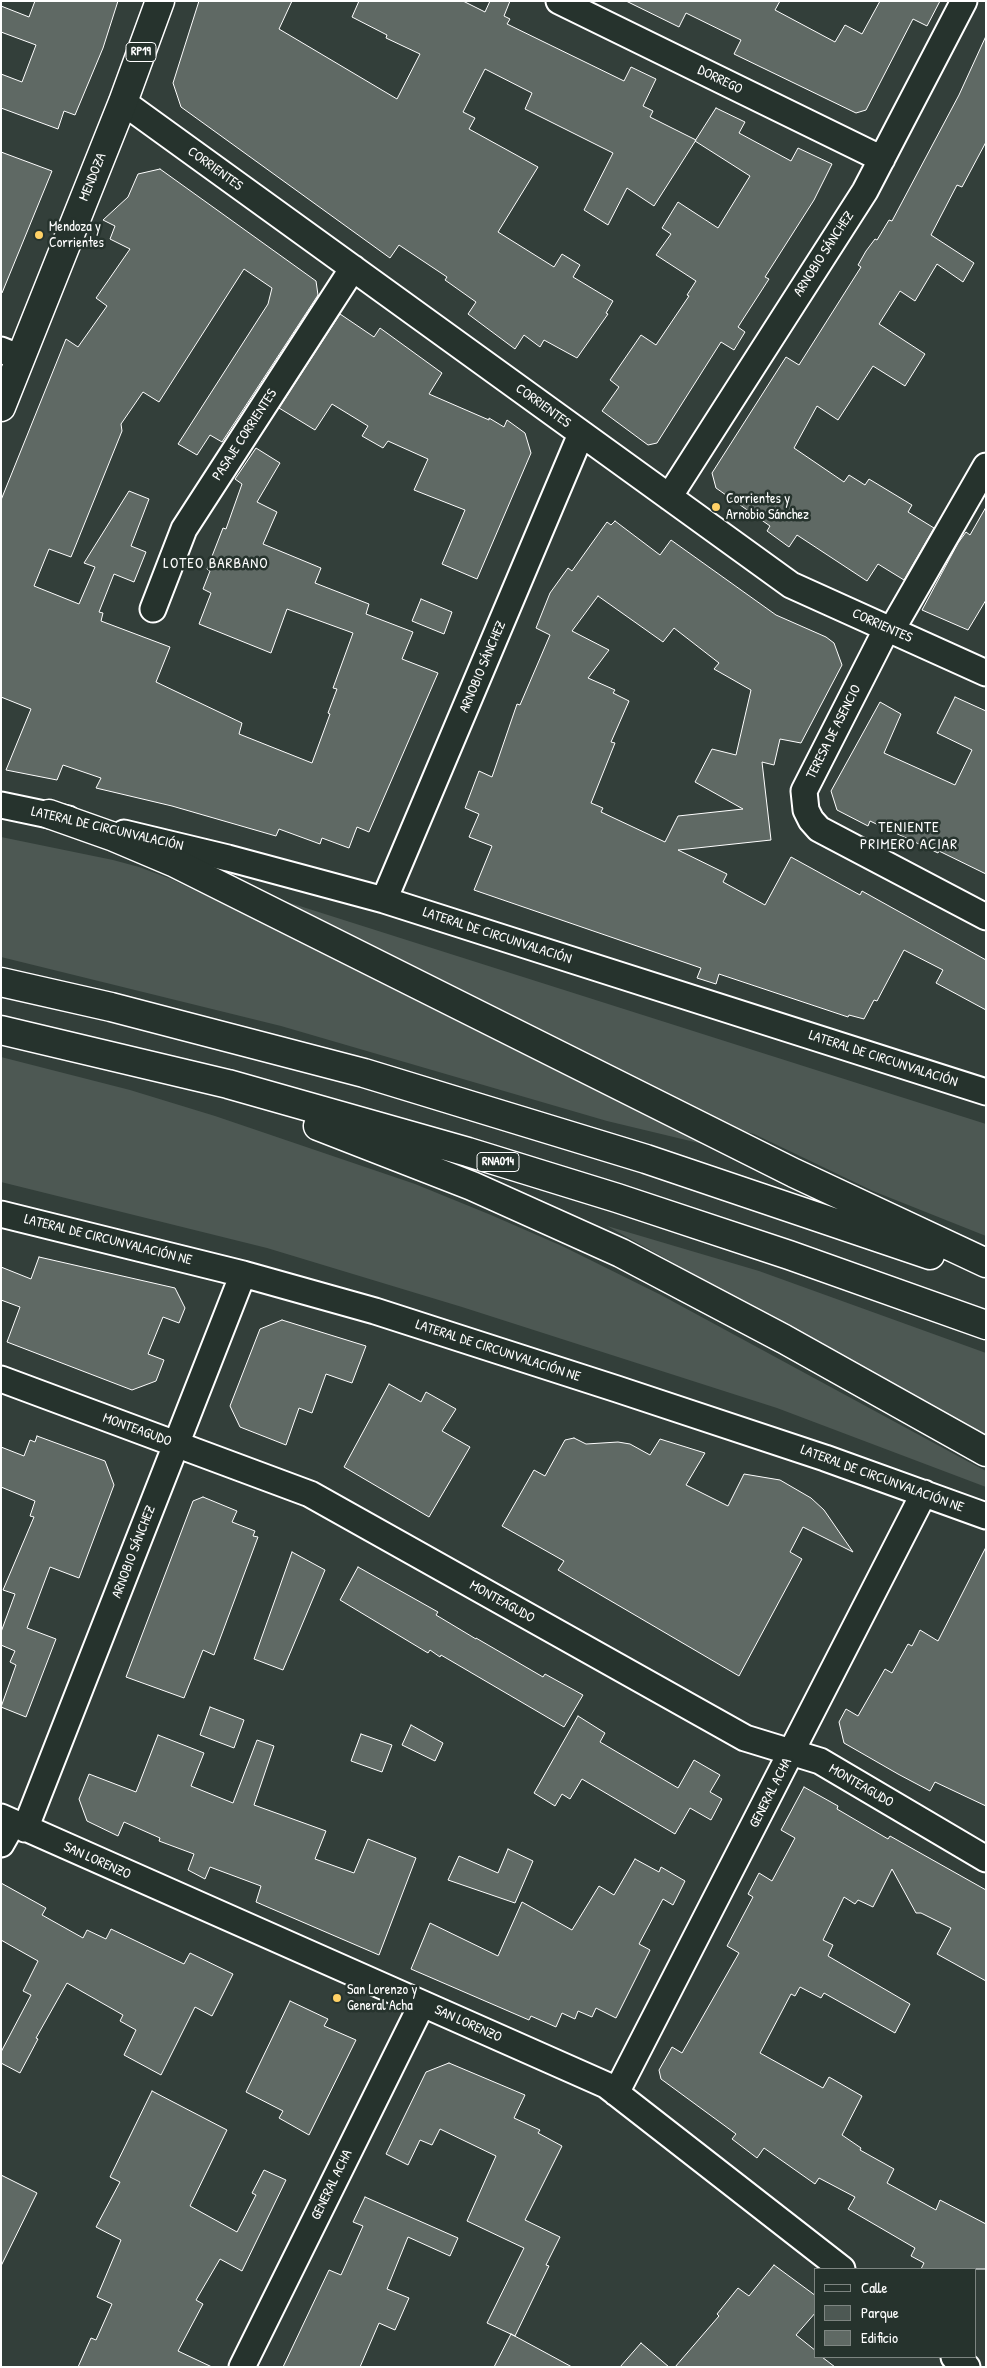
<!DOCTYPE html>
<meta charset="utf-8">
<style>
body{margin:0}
#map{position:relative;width:987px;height:2368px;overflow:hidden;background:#333f3a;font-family:"Patrick Hand",sans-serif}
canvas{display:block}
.frame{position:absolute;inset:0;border:2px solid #fff;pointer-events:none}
.legend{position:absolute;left:814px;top:2268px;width:162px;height:90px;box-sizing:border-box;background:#26332d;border:1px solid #7d8581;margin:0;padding:6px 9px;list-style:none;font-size:15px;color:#fff}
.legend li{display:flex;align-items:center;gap:10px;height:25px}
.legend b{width:25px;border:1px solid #7d8581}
</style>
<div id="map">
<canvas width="987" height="2368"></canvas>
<div class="frame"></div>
<ul class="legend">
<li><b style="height:6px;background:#26332d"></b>Calle</li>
<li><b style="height:14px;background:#4d5853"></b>Parque</li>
<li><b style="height:14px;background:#5f6964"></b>Edificio</li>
</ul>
</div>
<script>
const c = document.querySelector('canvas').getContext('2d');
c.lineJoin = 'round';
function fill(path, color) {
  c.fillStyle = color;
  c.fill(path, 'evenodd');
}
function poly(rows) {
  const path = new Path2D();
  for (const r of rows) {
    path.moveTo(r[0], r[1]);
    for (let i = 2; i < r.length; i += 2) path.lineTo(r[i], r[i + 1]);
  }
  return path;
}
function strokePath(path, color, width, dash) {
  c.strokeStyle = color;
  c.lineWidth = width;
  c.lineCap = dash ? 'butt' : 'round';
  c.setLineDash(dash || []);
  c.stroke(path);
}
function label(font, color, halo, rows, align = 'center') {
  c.font = font + ' "Patrick Hand",sans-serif';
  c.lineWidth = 5;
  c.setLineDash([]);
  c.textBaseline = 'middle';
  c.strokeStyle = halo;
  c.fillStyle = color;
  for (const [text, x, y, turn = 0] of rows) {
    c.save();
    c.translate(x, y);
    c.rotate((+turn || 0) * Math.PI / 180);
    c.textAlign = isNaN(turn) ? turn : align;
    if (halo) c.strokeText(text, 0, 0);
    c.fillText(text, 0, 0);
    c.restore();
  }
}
fill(poly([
 [1,837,113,860,139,867,171,879,240,912,707,1145,607,1121,281,1026,1,957],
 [265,895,986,1124,986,1236,873,1191,754,1134,730,1128],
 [1,1057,130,1090,215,1116,415,1184,491,1215,562,1246,661,1295,967,1461,986,1471,986,1487,777,1408,462,1307,267,1248,1,1182],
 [607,1226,759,1271,986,1353,986,1436]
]), '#4d5853');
const building = poly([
 [35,1,118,1,103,48,75,115,64,111,58,129,1,108,1,74,22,82,36,45,1,32,1,6,29,17,35,1],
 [199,1,292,1,279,29,397,99,420,54,386,38,387,35,352,17,359,1,463,1,485,12,490,1,510,1,504,16,510,19,507,24,624,81,631,67,656,79,643,106,653,111,650,117,696,140,654,206,627,188,608,225,584,210,613,153,525,109,532,93,485,69,463,112,475,118,469,129,538,167,498,232,554,267,562,254,580,265,573,277,613,301,606,313,608,314,577,358,544,340,540,347,524,335,515,349,468,314,476,302,445,280,447,277,399,245,390,258,181,107,173,83,199,1],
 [626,1,780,1,775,10,835,42,845,25,862,34,880,1,940,1,927,26,913,19,866,110,856,113,734,54,741,40,686,13,679,27,626,1],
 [986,36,986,142,962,187,957,185,931,235,974,263,963,282,937,264,915,301,900,291,879,324,925,354,905,386,873,366,838,420,817,406,794,448,844,482,849,475,865,485,869,479,912,505,908,512,934,528,904,580,878,564,867,581,797,535,789,547,767,531,770,526,716,488,712,473,786,357,799,365,861,267,858,265,866,251,875,239,877,240,889,220,892,221,959,95,986,36],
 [716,108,745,122,739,133,791,161,798,148,832,164,814,200,765,277,769,279,738,327,745,332,734,350,721,342,657,443,648,445,602,411,619,387,610,380,641,335,656,345,689,296,687,295,696,281,656,255,671,234,662,228,678,202,718,228,750,176,695,141,716,108],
 [1,152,52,171,2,293,1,293,1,152],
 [160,169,316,281,318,295,222,442,210,435,197,455,178,444,268,304,272,288,244,269,159,402,143,392,121,424,122,431,71,557,49,549,34,586,79,604,95,567,84,563,129,491,149,499,131,546,146,552,134,582,114,574,99,612,103,613,101,621,170,647,156,682,242,723,239,734,312,763,330,714,328,713,337,689,333,688,353,633,287,609,271,653,199,624,211,593,203,589,210,571,207,569,223,528,226,529,242,484,235,479,256,448,280,463,257,502,277,512,263,544,321,568,315,583,369,604,366,614,413,632,402,659,438,673,369,832,357,827,349,848,322,838,320,844,279,829,276,836,172,806,96,788,101,778,63,765,57,780,6,770,31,709,1,697,1,500,66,339,78,347,107,306,96,298,130,249,110,239,115,226,103,220,128,197,138,174,160,169],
 [340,314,374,337,380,328,442,373,429,394,489,420,489,418,504,427,507,420,525,433,531,453,477,579,442,564,465,510,414,490,428,459,388,441,383,448,362,436,368,426,332,404,315,430,279,408,340,314],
 [986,507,986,600,968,630,922,610,958,543,966,532,970,535,986,507],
 [615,521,660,555,671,540,776,615,826,637,834,643,842,665,801,743,780,739,774,765,762,762,771,840,678,850,727,874,723,882,765,905,791,857,860,895,862,891,986,960,986,1010,936,983,943,970,904,950,877,1001,874,1000,864,1019,849,1015,848,1017,719,974,716,984,697,978,701,968,474,890,492,846,469,837,479,814,465,808,479,771,492,777,517,704,520,705,550,635,536,628,550,593,568,568,572,571,607,522,611,525,615,521],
 [598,596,663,642,674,628,719,663,714,669,751,690,736,755,712,749,695,782,743,809,678,816,665,842,601,812,603,808,591,803,615,743,611,742,629,701,613,693,615,690,588,678,609,650,572,631,598,596],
 [421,599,452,612,444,634,412,621,421,599],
 [955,697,986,711,986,874,939,851,938,853,870,821,868,826,837,810,831,791,880,702,901,714,884,753,955,785,972,750,937,733,955,697],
 [39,1257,175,1288,185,1308,179,1323,163,1317,148,1354,164,1360,156,1381,132,1390,7,1342,20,1307,1,1300,1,1267,31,1279,39,1257],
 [282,1320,366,1346,352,1383,326,1374,312,1413,299,1408,286,1445,240,1427,230,1406,260,1329,282,1320],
 [389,1384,421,1402,426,1392,456,1409,442,1431,470,1447,429,1517,344,1467,389,1384],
 [37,1436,105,1461,114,1485,79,1578,50,1567,27,1628,56,1639,26,1717,1,1707,16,1665,10,1662,15,1651,1,1645,1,1632,15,1594,3,1590,34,1517,30,1516,35,1501,1,1487,1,1447,24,1456,30,1440,35,1442,37,1436],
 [574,1438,586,1444,618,1442,630,1444,650,1455,660,1439,705,1453,686,1485,728,1506,744,1474,780,1480,811,1498,824,1510,853,1552,803,1527,790,1552,802,1559,739,1676,558,1570,564,1561,502,1526,534,1470,545,1476,565,1440,574,1438],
 [203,1497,237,1511,232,1522,255,1531,253,1536,258,1537,214,1655,203,1650,184,1698,126,1677,193,1501,203,1497],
 [986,1547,986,1806,935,1782,930,1791,898,1774,844,1743,839,1722,846,1709,858,1716,885,1669,892,1673,908,1644,912,1646,920,1630,938,1641,986,1547],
 [292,1552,325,1570,283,1670,254,1659,292,1552],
 [358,1567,438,1612,436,1615,476,1639,476,1638,543,1677,545,1674,583,1695,564,1727,441,1655,440,1657,430,1650,428,1653,340,1600,358,1567],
 [210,1707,244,1720,234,1748,200,1735,210,1707],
 [578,1716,605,1733,600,1742,678,1788,694,1760,720,1775,710,1792,722,1799,711,1820,690,1808,675,1834,582,1779,570,1799,562,1794,555,1806,534,1793,578,1716],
 [411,1725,443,1743,435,1761,402,1745,411,1725],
 [361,1734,392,1745,382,1772,351,1761,361,1734],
 [158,1735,204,1753,191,1786,233,1803,257,1740,274,1746,254,1805,326,1831,315,1859,354,1873,368,1839,416,1858,379,1955,256,1902,261,1886,210,1867,205,1879,188,1870,194,1854,159,1841,160,1838,124,1822,118,1836,87,1821,79,1799,89,1774,136,1792,158,1735],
 [804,1787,838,1806,837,1809,888,1839,890,1836,986,1890,986,1981,937,1954,951,1928,921,1913,916,1913,892,1869,873,1907,858,1900,855,1904,844,1897,823,1940,833,1945,828,1956,910,2004,895,2033,824,1993,821,1998,800,1987,795,1996,791,1994,760,2053,823,2088,829,2077,862,2096,842,2135,861,2148,860,2150,894,2169,887,2183,936,2210,940,2200,986,2224,986,2269,921,2269,924,2263,911,2256,915,2248,848,2209,855,2197,819,2178,815,2184,764,2148,757,2158,732,2139,736,2134,661,2079,659,2070,672,2047,682,2053,739,1953,727,1946,753,1897,748,1894,759,1873,772,1881,795,1838,781,1830,804,1787],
 [508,1849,533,1861,515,1903,448,1880,459,1856,498,1873,508,1849],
 [635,1859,659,1872,661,1867,685,1881,673,1905,663,1899,639,1944,650,1950,616,2018,596,2008,592,2017,578,2011,575,2019,562,2013,556,2027,531,2016,529,2020,411,1969,430,1923,498,1956,522,1902,572,1930,599,1886,614,1895,635,1859],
 [1,1883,46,1908,42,1915,83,1938,87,1930,106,1939,111,1929,184,1964,190,1953,233,1974,212,2016,195,2007,161,2075,124,2055,136,2030,120,2021,123,2015,67,1983,36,2038,38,2039,20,2073,1,2063,1,2052,31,1995,23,1991,38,1961,1,1940,1,1883],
 [290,2001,328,2019,324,2026,356,2040,309,2135,279,2118,283,2111,246,2092,290,2001],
 [449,2063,525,2095,514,2118,540,2130,538,2133,562,2146,525,2220,560,2237,546,2265,549,2266,515,2336,487,2323,524,2248,467,2221,496,2156,440,2129,432,2145,420,2140,408,2165,386,2154,426,2072,449,2063],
 [152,2091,227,2130,190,2206,237,2232,256,2195,252,2193,264,2170,286,2180,242,2271,220,2259,196,2300,203,2304,178,2351,212,2367,78,2367,91,2338,96,2340,112,2304,97,2297,121,2240,96,2227,120,2182,110,2177,152,2091],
 [1,2175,37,2193,1,2266,1,2175],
 [365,2197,458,2238,450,2256,408,2237,387,2289,409,2298,395,2330,379,2323,360,2367,283,2367,329,2270,341,2275,363,2226,353,2222,365,2197],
 [774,2265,816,2296,816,2312,796,2335,816,2351,816,2357,822,2357,835,2367,675,2367,719,2316,717,2314,738,2288,749,2296,774,2265],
 [511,2334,572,2367,494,2367,511,2334],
 [641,2343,669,2367,620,2367,641,2343]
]);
fill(building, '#5f6964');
strokePath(building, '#fff', 1);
const minor = poly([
 [559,1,882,159],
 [123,102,791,585,986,673],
 [1,350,21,358],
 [669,497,865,191,964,1],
 [153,609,184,529,353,268],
 [887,628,804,791,806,810,811,820,819,829,986,917],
 [891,631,986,466],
 [1,805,68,819],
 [124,833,228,858,384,900,986,1092],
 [384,900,581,434],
 [1,1214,243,1274,375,1311,617,1389,825,1458,986,1516],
 [1,1379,310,1494,745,1738,820,1761,986,1859],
 [1,1817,606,2085,842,2269],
 [25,1829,243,1274],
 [1,1844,13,1823],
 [616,2093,924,1493],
 [954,2357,967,2367],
 [242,2367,422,2004]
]);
const major = poly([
 [1,407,123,102,160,1]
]);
const highway = poly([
 [49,814,114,837,173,862,794,1173,986,1263],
 [1,982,111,1007,364,1073,646,1159,930,1255],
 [1,1030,228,1084,468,1152,617,1198,789,1255,986,1325],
 [318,1126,472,1186,621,1253,784,1339,986,1452]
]);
strokePath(minor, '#fff', 29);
strokePath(major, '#fff', 31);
strokePath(highway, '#fff', 31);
strokePath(minor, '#26332d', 25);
strokePath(major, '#26332d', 28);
strokePath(highway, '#26332d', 28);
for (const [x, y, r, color] of [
 [39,235,5,"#ffd166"],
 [716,507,5,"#ffd166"],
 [337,1998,5,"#ffd166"]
]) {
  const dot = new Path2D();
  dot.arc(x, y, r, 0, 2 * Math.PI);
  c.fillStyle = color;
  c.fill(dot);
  strokePath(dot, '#26332d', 2);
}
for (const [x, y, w] of [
 [141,52,30],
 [498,1162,42]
]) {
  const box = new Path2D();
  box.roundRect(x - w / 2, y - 9.5, w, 19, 4);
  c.fillStyle = '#26332d';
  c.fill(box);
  strokePath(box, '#fff', 1);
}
label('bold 12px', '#fff', null, [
 ["RP19",141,52],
 ["RNA014",498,1162]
]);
label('14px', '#fff', '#26332d', [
 ["DORREGO",720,80,26],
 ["CORRIENTES",215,169,36],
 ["MENDOZA",93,177,-68],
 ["ARNOBIO SÁNCHEZ",824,254,-57],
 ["CORRIENTES",543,406,36],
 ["PASAJE CORRIENTES",245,435,-57],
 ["CORRIENTES",882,626,24],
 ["ARNOBIO SÁNCHEZ",483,667,-67],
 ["TERESA DE ASENCIO",834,732,-63],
 ["LATERAL DE CIRCUNVALACIÓN",107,829,13],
 ["LATERAL DE CIRCUNVALACIÓN",497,936,18],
 ["LATERAL DE CIRCUNVALACIÓN",883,1059,18],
 ["LATERAL DE CIRCUNVALACIÓN NE",108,1240,14],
 ["LATERAL DE CIRCUNVALACIÓN NE",498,1351,18],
 ["MONTEAGUDO",137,1430,20],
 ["LATERAL DE CIRCUNVALACIÓN NE",882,1479,20],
 ["ARNOBIO SÁNCHEZ",134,1552,-69],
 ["MONTEAGUDO",502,1602,29],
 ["MONTEAGUDO",861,1786,30],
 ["GENERAL ACHA",771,1793,-63],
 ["SAN LORENZO",97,1861,24],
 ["SAN LORENZO",468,2024,24],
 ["GENERAL ACHA",332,2185,-64]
]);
label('14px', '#fff', '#26332d', [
 ["Mendoza y",49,227],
 ["Corrientes",49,243],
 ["Corrientes y",726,499],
 ["Arnobio Sánchez",726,515],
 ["San Lorenzo y",347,1990],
 ["General Acha",347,2006]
], 'left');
c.letterSpacing = '1px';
label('15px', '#fff', '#26332d', [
 ["LOTEO BARBANO",216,564],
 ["TENIENTE",909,828],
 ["PRIMERO ACIAR",909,845]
]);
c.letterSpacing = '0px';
</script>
